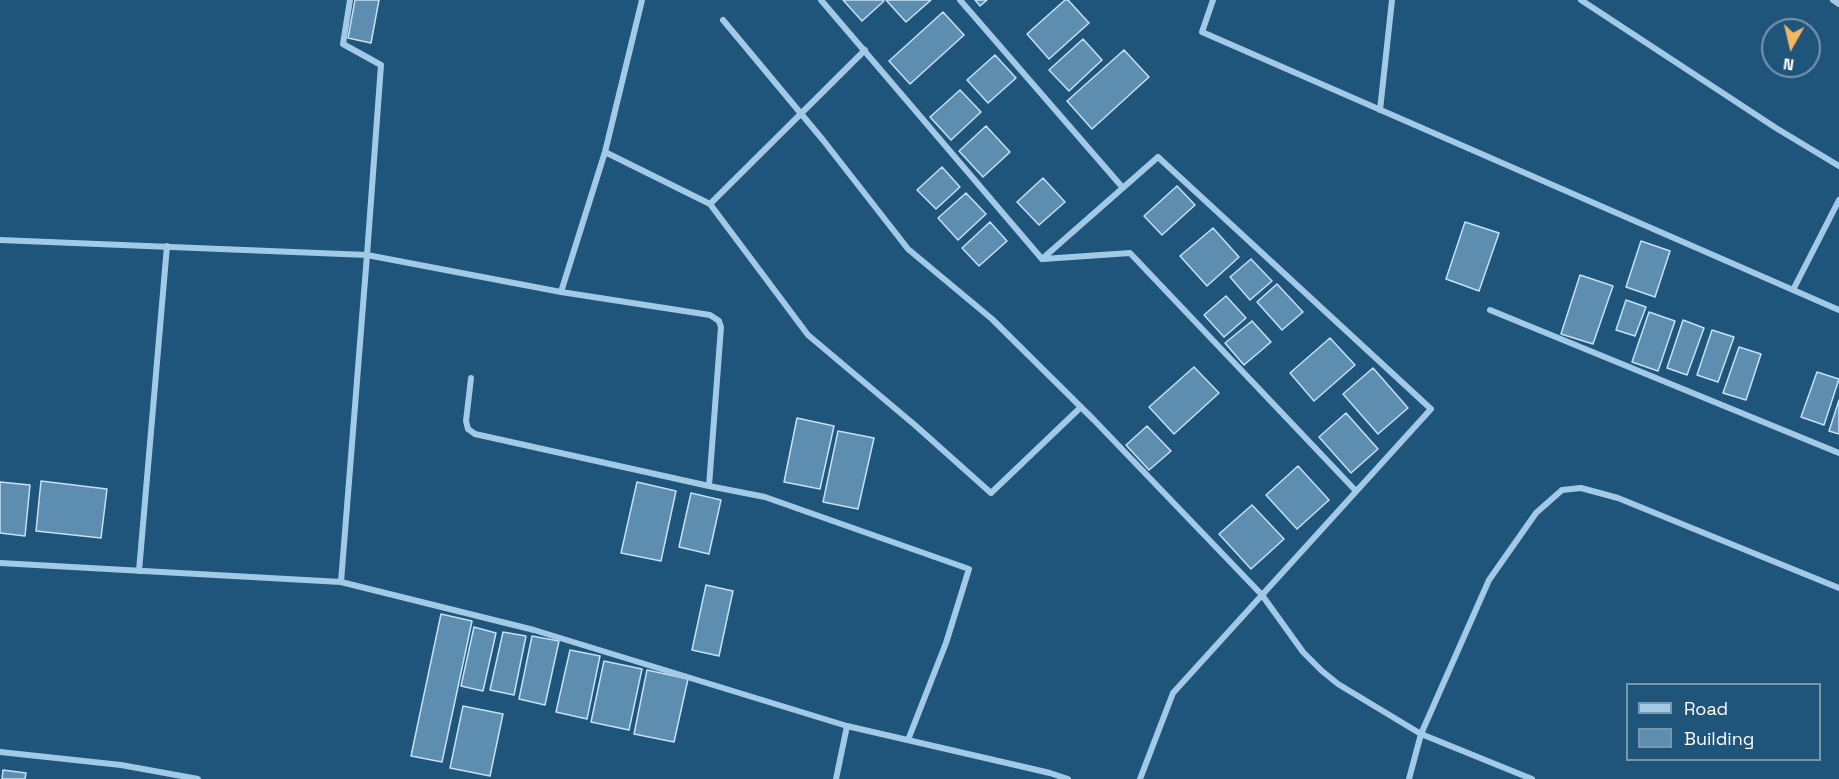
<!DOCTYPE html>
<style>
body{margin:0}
#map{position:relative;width:1839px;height:779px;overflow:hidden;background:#1f547b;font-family:"Space Grotesk",sans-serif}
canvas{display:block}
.legend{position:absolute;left:1626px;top:683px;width:195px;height:78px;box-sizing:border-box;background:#1f547b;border:2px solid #7998b0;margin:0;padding:8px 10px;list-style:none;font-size:18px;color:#fff}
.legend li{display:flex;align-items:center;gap:12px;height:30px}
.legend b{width:30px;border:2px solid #7998b0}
.north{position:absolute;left:1761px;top:18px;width:60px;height:60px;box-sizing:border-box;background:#1f547b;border:2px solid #7998b0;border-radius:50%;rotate:188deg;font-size:16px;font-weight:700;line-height:24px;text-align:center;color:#fff}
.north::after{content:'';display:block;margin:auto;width:21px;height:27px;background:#f4b662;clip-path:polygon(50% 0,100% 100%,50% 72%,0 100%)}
</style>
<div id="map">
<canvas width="1839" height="779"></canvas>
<ul class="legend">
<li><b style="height:8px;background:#a2cae6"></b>Road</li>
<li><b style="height:16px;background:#5d8daf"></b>Building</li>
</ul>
<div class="north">N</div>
</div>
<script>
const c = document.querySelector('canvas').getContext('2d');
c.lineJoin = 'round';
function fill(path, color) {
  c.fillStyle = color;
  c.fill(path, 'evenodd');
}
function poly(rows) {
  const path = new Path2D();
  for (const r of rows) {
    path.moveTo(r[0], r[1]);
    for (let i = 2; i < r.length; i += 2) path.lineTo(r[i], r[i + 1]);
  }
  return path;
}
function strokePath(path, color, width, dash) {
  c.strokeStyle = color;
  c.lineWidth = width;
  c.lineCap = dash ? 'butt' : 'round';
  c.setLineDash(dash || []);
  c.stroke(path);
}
const building = poly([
 [355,0,379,0,371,43,348,38,355,0],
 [843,0,883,0,884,1,862,21,843,0],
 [886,0,931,0,906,22,886,0],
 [975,0,987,0,980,6,975,0],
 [1065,0,1068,0,1089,23,1049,59,1027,34,1065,0],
 [943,12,964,35,910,84,889,61,943,12],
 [1083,39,1102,60,1069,91,1049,70,1083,39],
 [1124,50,1149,77,1092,129,1067,101,1124,50],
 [995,55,1016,78,988,103,967,80,995,55],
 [960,90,981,112,951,140,930,117,960,90],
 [986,126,1010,152,983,177,959,151,986,126],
 [942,167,960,187,936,209,917,190,942,167],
 [1043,178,1065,202,1039,225,1017,202,1043,178],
 [1177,186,1195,205,1162,235,1144,216,1177,186],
 [966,193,986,214,958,240,938,218,966,193],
 [990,222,1007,241,979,266,962,248,990,222],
 [1465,222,1499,233,1479,291,1446,279,1465,222],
 [1213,228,1239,257,1207,286,1180,256,1213,228],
 [1641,241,1670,251,1655,297,1626,287,1641,241],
 [1251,259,1272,281,1250,300,1230,277,1251,259],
 [1580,275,1613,286,1593,344,1561,334,1580,275],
 [1277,284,1303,312,1282,330,1257,302,1277,284],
 [1226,296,1246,318,1224,337,1204,315,1226,296],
 [1626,300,1646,307,1635,336,1616,330,1626,300],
 [1649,312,1675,321,1658,371,1632,362,1649,312],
 [1683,320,1704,328,1687,375,1667,368,1683,320],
 [1252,321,1271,342,1244,365,1225,343,1252,321],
 [1712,330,1734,337,1718,382,1697,375,1712,330],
 [1330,338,1355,365,1314,401,1290,373,1330,338],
 [1739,347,1761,354,1746,400,1723,393,1739,347],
 [1194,367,1219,393,1174,434,1149,407,1194,367],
 [1373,368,1408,408,1378,434,1343,394,1373,368],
 [1817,372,1839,379,1824,425,1801,417,1817,372],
 [1839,400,1839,434,1829,431,1839,400],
 [1346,413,1378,449,1351,473,1319,437,1346,413],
 [797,418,834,426,820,489,784,482,797,418],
 [1147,426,1171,451,1149,470,1126,445,1147,426],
 [838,431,874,438,858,509,823,502,838,431],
 [1298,466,1329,500,1297,529,1266,495,1298,466],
 [41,481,107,489,101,538,36,531,41,481],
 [0,482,30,485,25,536,0,533,0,482],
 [637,482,676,491,661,561,621,553,637,482],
 [691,493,721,500,709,554,679,547,691,493],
 [1252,505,1284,539,1251,569,1219,534,1252,505],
 [706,585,733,591,719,656,692,650,706,585],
 [441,614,472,621,442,762,411,756,441,614],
 [474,627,496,633,483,691,461,686,474,627],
 [503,632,526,636,514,695,490,690,503,632],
 [532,636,559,641,545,705,519,699,532,636],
 [570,650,600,656,587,719,556,712,570,650],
 [604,661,642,669,629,730,591,722,604,661],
 [647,670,688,679,674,742,634,734,647,670],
 [463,706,503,714,490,776,450,768,463,706],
 [3,770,26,773,25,779,2,779,3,770]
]);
fill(building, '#5d8daf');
strokePath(building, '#c5e1f5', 1.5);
strokePath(poly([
 [821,0,1042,259,1158,157,1431,409,1173,693,1140,779],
 [960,0,1123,188],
 [1213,0,1202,32,1839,310],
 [1581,0,1776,128,1839,166],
 [1833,0,1839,4],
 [723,20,823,140,908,249,992,319,1094,420,1262,595,1303,652,1322,671,1338,684,1421,734,1532,779],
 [1380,110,1392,0],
 [605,152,642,0],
 [710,204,865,50],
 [0,240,367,255,381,65,343,44,350,0],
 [1043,259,1130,253,1356,491],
 [1793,290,1839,200],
 [1490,310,1839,453],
 [471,378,466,421,468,429,475,434,709,486],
 [0,563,341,582,534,630,847,726,1050,773,1068,779],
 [139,571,167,246],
 [341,582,367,255,561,292],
 [908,740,946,643,969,569,765,497,709,486,721,327,719,321,710,315,561,292,605,152,710,204,808,335,916,426,991,493,1081,407],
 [0,752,121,765,198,779],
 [836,779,847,726],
 [1409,779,1421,734,1489,580,1536,513,1562,490,1581,488,1618,498,1839,588]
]), '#a2cae6', 6);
</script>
